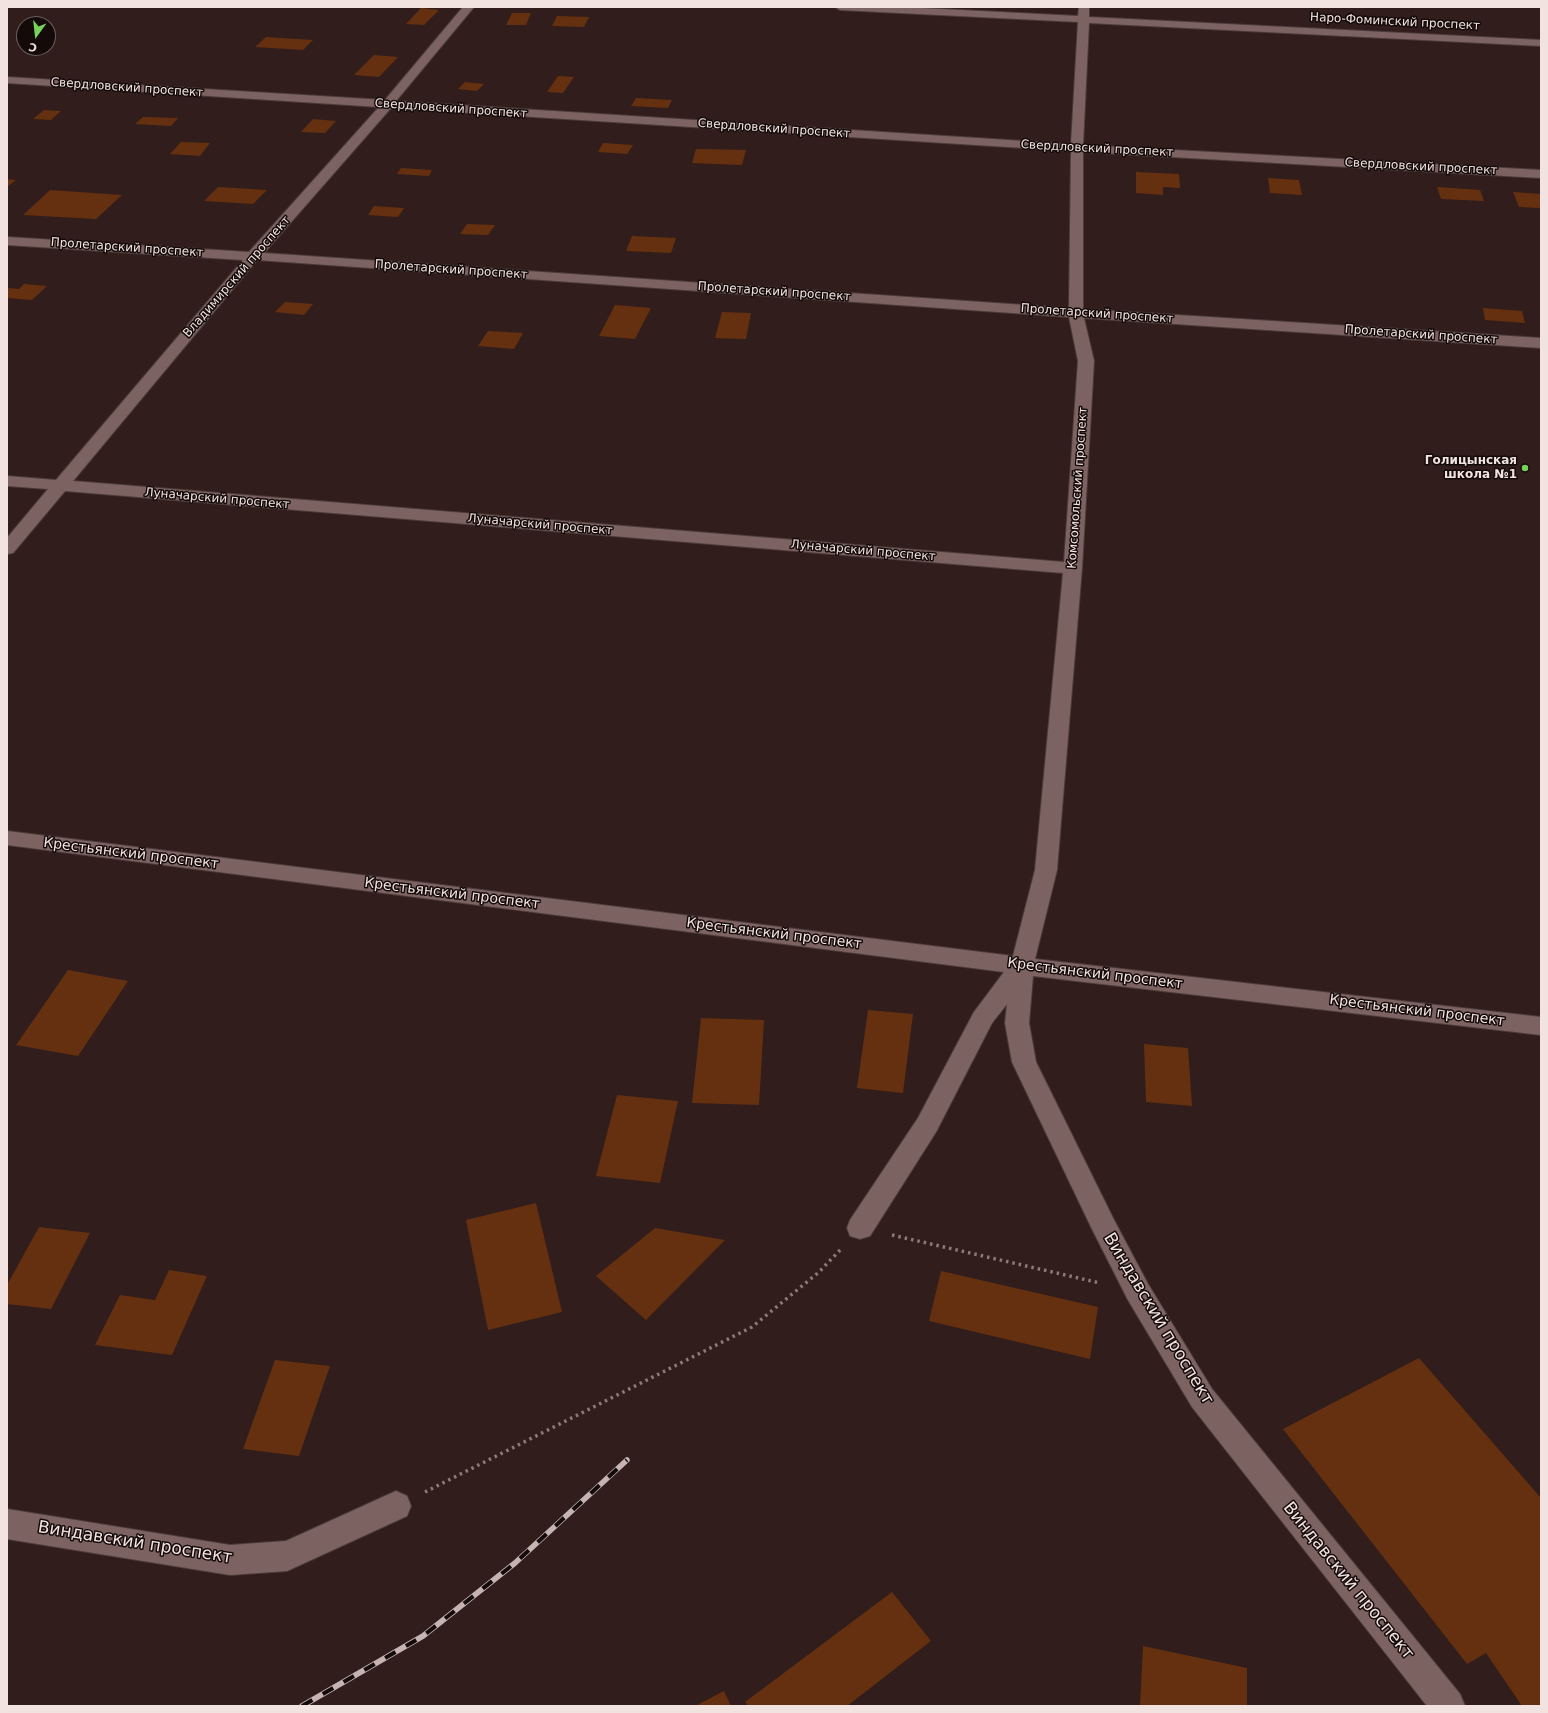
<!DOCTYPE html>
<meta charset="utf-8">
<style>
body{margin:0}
#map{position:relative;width:1548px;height:1713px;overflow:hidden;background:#311d1b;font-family:"DejaVu Sans",sans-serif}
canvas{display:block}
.frame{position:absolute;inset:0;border:8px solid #f2e3e1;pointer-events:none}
.north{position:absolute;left:16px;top:16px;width:40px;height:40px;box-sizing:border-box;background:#130a09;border:1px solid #6c615f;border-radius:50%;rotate:195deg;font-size:11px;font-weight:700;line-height:16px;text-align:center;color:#f2e3e1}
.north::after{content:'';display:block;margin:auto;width:14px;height:18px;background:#77d259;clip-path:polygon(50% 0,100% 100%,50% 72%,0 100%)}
</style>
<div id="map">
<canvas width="1548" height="1713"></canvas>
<div class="frame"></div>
<div class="north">С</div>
</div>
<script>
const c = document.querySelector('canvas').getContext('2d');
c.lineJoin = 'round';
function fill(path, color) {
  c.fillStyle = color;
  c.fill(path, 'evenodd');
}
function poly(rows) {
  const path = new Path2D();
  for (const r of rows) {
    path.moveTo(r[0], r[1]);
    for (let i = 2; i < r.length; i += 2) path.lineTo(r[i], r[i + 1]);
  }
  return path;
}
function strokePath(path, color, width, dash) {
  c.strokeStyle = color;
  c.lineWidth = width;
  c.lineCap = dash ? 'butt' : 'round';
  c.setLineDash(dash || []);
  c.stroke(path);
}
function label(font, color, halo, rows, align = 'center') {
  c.font = font + ' "DejaVu Sans",sans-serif';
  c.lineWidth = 3;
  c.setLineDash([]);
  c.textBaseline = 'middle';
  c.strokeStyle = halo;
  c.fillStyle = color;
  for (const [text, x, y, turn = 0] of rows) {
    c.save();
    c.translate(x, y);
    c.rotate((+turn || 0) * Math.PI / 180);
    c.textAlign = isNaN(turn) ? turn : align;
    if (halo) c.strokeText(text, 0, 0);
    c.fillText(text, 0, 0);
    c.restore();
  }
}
fill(poly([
 [421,8,439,10,424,25,406,24],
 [512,13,531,13,526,25,506,25],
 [557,16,589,17,584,27,552,26],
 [266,37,313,40,303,50,255,47],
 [374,55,398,57,379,77,354,75],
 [558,76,574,77,563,93,547,92],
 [465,82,484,84,477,91,458,89],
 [636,98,672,100,668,108,631,106],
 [44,110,61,111,51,120,33,119],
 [143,117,178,118,171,126,135,124],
 [313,119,336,121,325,133,301,132],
 [181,142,210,143,200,156,170,154],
 [603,143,633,145,627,154,598,152],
 [696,149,746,150,742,165,692,163],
 [401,168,432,170,429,176,397,174],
 [1136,172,1179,174,1180,188,1163,187,1163,195,1136,193],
 [1268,178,1299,180,1302,195,1270,193],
 [7,179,16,180,7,187],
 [218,187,267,190,253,204,204,201],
 [1437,187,1480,190,1484,201,1441,199],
 [50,190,122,195,96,219,23,215],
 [1513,192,1541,194,1541,208,1519,207],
 [374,206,404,208,398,217,368,215],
 [467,224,495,225,488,235,460,234],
 [632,236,676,238,671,253,626,251],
 [24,284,47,286,32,300,7,298,8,288,19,289],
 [285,302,313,304,304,315,275,312],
 [615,305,651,308,635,339,599,336],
 [1483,308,1522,311,1525,323,1485,320],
 [722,312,751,313,746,339,715,338],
 [488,331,523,333,514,349,478,346],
 [68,970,128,981,78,1056,16,1045],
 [868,1010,913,1014,903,1093,857,1088],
 [701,1018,764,1020,759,1105,692,1103],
 [1144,1044,1188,1048,1192,1106,1146,1102],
 [617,1095,678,1101,660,1183,596,1176],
 [536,1203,562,1312,488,1330,466,1220],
 [39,1227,90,1233,51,1309,7,1304,7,1285],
 [655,1228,725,1240,646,1320,596,1276],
 [169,1270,207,1276,172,1355,95,1345,120,1295,155,1300],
 [941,1271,1098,1307,1090,1359,929,1321],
 [1419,1358,1541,1498,1541,1706,1522,1706,1486,1653,1467,1664,1283,1429],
 [275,1360,330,1366,299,1456,243,1449],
 [892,1592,931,1641,847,1706,748,1706,745,1702],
 [1143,1646,1247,1668,1247,1706,1140,1706],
 [724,1691,731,1706,695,1706]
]), '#653010');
const minor = poly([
 [463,7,474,7,396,101,1071,144,1078,22,840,10,835,7,902,7,1078,16,1079,7,1089,7,1089,17,1541,40,1541,46,1089,23,1083,145,1541,170,1541,178,1083,152,1083,309,1541,338,1541,348,1084,318,1094,361,1082,568,1057,870,1035,959,1541,1017,1541,1035,1033,976,1029,1023,1036,1062,1114,1220,1148,1284,1212,1389,1460,1694,1465,1706,1427,1706,1192,1407,1128,1300,1091,1227,1012,1062,1005,1023,1007,1004,992,1023,936,1132,870,1236,860,1239,850,1236,847,1228,850,1220,918,1118,974,1012,1004,972,7,845,7,831,1013,956,1035,870,1063,573,65,491,13,553,7,554,7,538,48,489,7,486,7,476,56,480,243,260,7,245,7,237,249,252,379,107,7,83,7,77,385,100,463,7],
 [391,108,1071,151,1069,308,264,253,391,108],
 [257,260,1069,317,1078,361,1064,562,73,481,257,260],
 [396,1491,407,1496,411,1506,407,1516,287,1571,230,1575,7,1539,7,1509,230,1545,286,1541,396,1491]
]);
strokePath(minor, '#4c3c3b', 2);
strokePath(poly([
 [892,1235,1100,1283],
 [425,1492,752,1327,819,1272,841,1249]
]), '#8c7b79', 3.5, [2.5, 4]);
fill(minor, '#7c6361');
const rail = poly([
 [302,1706,423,1636,515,1563,627,1460]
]);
strokePath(rail, '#c5b4b2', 5.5);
strokePath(rail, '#130a09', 4, [12]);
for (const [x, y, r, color] of [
 [1525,468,4,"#77d259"]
]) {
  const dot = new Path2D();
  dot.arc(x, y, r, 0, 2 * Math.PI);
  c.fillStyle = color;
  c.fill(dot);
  strokePath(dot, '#130a09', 1.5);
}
label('12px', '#f2e3e1', '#130a09', [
 ["Наро-Фоминский проспект",1395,22,3],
 ["Свердловский проспект",127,88,4],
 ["Свердловский проспект",451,109,4],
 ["Свердловский проспект",774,129,4],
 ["Свердловский проспект",1097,149,3],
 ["Свердловский проспект",1421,167,3],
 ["Пролетарский проспект",127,248,4],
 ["Пролетарский проспект",451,270,4],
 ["Владимирский проспект",237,277,-49],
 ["Пролетарский проспект",774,292,4],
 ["Пролетарский проспект",1097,314,4],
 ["Пролетарский проспект",1421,335,4],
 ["Комсомольский проспект",1078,488,-86],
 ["Луначарский проспект",217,499,5],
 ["Луначарский проспект",540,525,5],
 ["Луначарский проспект",863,551,5]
]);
label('bold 12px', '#f2e3e1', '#130a09', [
 ["Голицынская",1517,461],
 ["школа №1",1517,475]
], 'right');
label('14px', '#f2e3e1', '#130a09', [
 ["Крестьянский проспект",131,854,7],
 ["Крестьянский проспект",452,894,7],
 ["Крестьянский проспект",774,934,7],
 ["Крестьянский проспект",1095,974,7],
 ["Крестьянский проспект",1417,1011,7]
]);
label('17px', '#f2e3e1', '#130a09', [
 ["Виндавский проспект",1158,1319,59],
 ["Виндавский проспект",135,1543,9],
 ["Виндавский проспект",1348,1581,51]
]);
</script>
